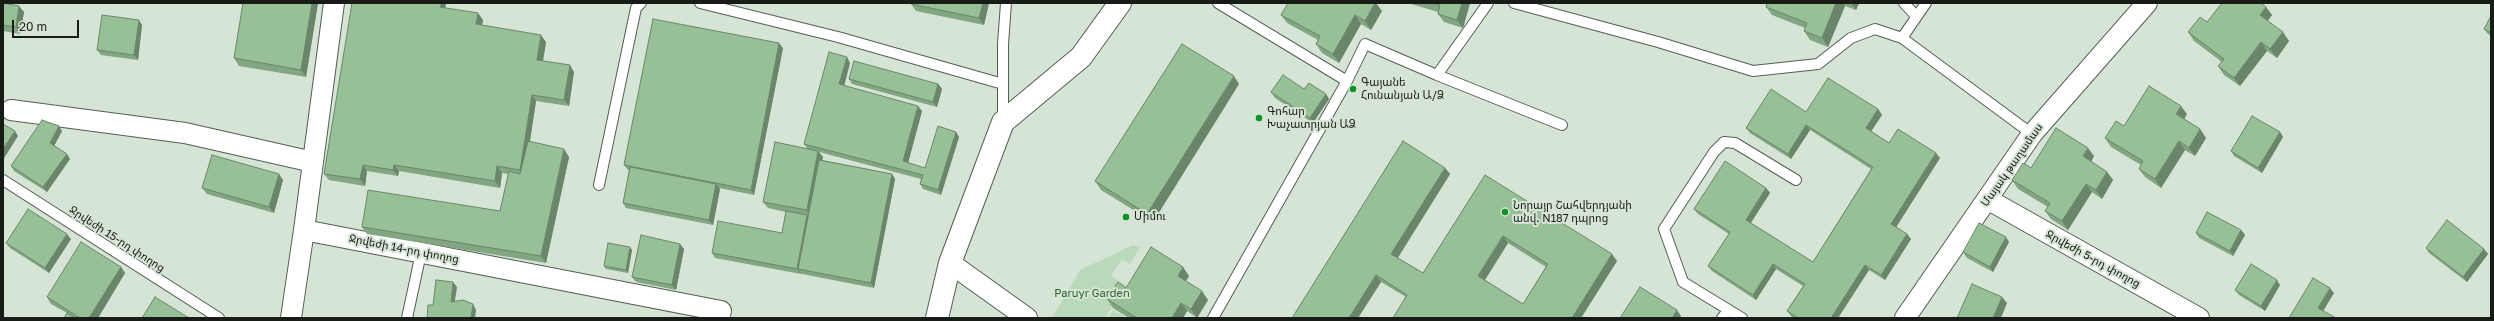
<!DOCTYPE html>
<meta charset="utf-8">
<style>
body{margin:0}
#map{position:relative;width:2494px;height:321px;overflow:hidden;background:#d6e4d5;font-family:"Golos Text",sans-serif}
canvas{display:block}
.frame{position:absolute;inset:0;border:4px solid #171c17;pointer-events:none}
.scale{position:absolute;left:12px;top:20px;width:67px;height:18px;box-sizing:border-box;border:2px solid #171c17;border-top:0;padding-left:5px;font-size:12px;line-height:14px;white-space:nowrap;color:#171c17;-webkit-text-stroke:3px #d6e4d5;paint-order:stroke}
</style>
<div id="map">
<canvas width="2494" height="321"></canvas>
<div class="frame"></div>
<div class="scale">20 m</div>
</div>
<script>
const c = document.querySelector('canvas').getContext('2d');
c.lineJoin = 'round';
function fill(path, color) {
  c.fillStyle = color;
  c.fill(path, 'evenodd');
}
function poly(rows) {
  const path = new Path2D();
  for (const r of rows) {
    path.moveTo(r[0], r[1]);
    for (let i = 2; i < r.length; i += 2) path.lineTo(r[i], r[i + 1]);
  }
  return path;
}
function strokePath(path, color, width, dash) {
  c.strokeStyle = color;
  c.lineWidth = width;
  c.lineCap = dash ? 'butt' : 'round';
  c.setLineDash(dash || []);
  c.stroke(path);
}
function label(font, color, halo, rows, align = 'center') {
  c.font = font + ' "Golos Text","Noto Sans Armenian",sans-serif';
  c.lineWidth = 4;
  c.setLineDash([]);
  c.textBaseline = 'middle';
  c.strokeStyle = halo;
  c.fillStyle = color;
  for (const [text, x, y, turn = 0] of rows) {
    c.save();
    c.translate(x, y);
    c.rotate((+turn || 0) * Math.PI / 180);
    c.textAlign = isNaN(turn) ? turn : align;
    if (halo) c.strokeText(text, 0, 0);
    c.fillText(text, 0, 0);
    c.restore();
  }
}
fill(poly([
 [1133,245,1140,247,1130,264,1122,259,1111,276,1126,285,1105,318,1052,318,1080,270],
 [1113,310,1127,318,1108,318]
]), '#bad9ba');
const service = poly([
 [700,3,838,37,1003,84],
 [1218,3,1347,81,1365,44,1437,75,1488,3],
 [1514,3,1658,42,1753,71,1818,64,1851,38,1875,29,1902,38,2032,134],
 [1904,3,1916,16],
 [1902,38,1926,3],
 [1437,75,1562,125],
 [1003,120,1003,44,1006,3],
 [3,180,219,318],
 [599,185,636,8,641,3],
 [407,318,421,253],
 [1213,318,1347,81],
 [1722,318,1729,310],
 [1742,318,1683,282,1664,229,1714,152,1724,142,1735,143,1796,180]
]);
const minor = poly([
 [334,3,304,230,721,311,719,318],
 [11,110,185,133,313,162],
 [1987,199,2199,318],
 [950,263,1027,318],
 [291,318,304,230],
 [1905,318,2032,134,2147,3]
]);
const tertiary = poly([
 [937,318,950,263,1003,122,1081,57,1120,3]
]);
strokePath(service, '#535f53', 12);
strokePath(minor, '#535f53', 22);
strokePath(tertiary, '#535f53', 24);
strokePath(service, '#fff', 10);
strokePath(minor, '#fff', 20);
strokePath(tertiary, '#fff', 22);
fill(poly([
 [3,3,24,12,20,34,3,31],
 [243,3,318,3,306,77,239,66,234,58],
 [912,3,989,3,984,25,916,11,911,4],
 [1408,3,1470,3,1463,28,1444,22,1438,14,1438,12],
 [1767,3,1859,3,1856,10,1845,6,1828,47,1810,40,1804,31,1805,28,1772,15,1766,7],
 [2266,7,2272,15,2268,21,2289,41,2277,58,2267,51,2240,86,2224,75,2218,66,2222,62,2194,41,2188,32,2207,22],
 [445,8,483,20,482,25,546,42,543,61,574,72,569,106,536,101,530,142,569,157,546,263,367,234,362,227,500,211,508,174,502,173,500,188,399,171,398,176,367,171,365,186,329,180,324,174],
 [1382,11,1371,30,1361,24,1339,63,1322,53,1316,44,1318,40,1287,23,1281,15],
 [2491,16,2491,36,2488,34,2484,29],
 [142,25,138,60,101,55,97,50],
 [783,48,754,195,719,188,720,189,713,225,626,208,623,203,629,170,628,170,624,165],
 [850,63,844,86,922,111,908,163,925,168,956,132,959,137,941,195,923,189,920,184,921,179,819,152,823,157,822,160,892,174,895,179,874,288,802,274,801,273,801,274,715,258,712,253,782,233,786,212,768,208,763,202,807,148,804,144],
 [849,79,938,84,942,89,937,107,852,84],
 [1239,84,1153,222,1101,190,1095,181],
 [1271,92,1326,94,1329,99,1313,123,1275,98],
 [1878,109,1882,115,1871,131,1889,143,1940,158,1896,227,1907,234,1911,239,1885,280,1869,270,1838,318,1794,318,1791,316,1787,311,1803,286,1776,269,1756,300,1712,271,1708,266,1729,234,1698,214,1694,209,1766,188,1770,193,1751,223,1813,262,1871,169,1810,130,1791,159,1750,133,1746,128,1806,112],
 [2187,114,2184,119,2200,129,2206,138,2195,156,2185,150,2161,188,2145,177,2139,169,2141,165,2111,147,2105,138,2124,126],
 [62,131,54,146,70,159,47,192,14,171,11,166],
 [2280,132,2283,137,2262,173,2234,156,2231,151],
 [2094,156,2091,162,2107,172,2113,180,2102,199,2092,192,2068,230,2051,219,2045,211,2048,207,2018,189,2012,180,2031,168],
 [1445,168,1450,174,1398,258,1423,273,1485,175,1617,261,1581,318,1406,297,1381,282,1358,318,1292,318],
 [1508,243,1546,267,1523,304,1485,280],
 [283,180,274,213,207,194,202,188],
 [2241,230,2245,235,2233,256,2199,238,2196,233],
 [71,239,49,273,10,248,6,243],
 [2009,242,1993,272,1967,258,1963,252],
 [2426,248,2484,249,2488,254,2467,282,2429,253],
 [684,249,676,290,636,282,632,277],
 [632,250,628,273,606,269,604,266],
 [121,267,125,273,98,318,64,318,67,313,51,304,47,297],
 [1189,276,1186,281,1208,300,1197,318,1187,311,1183,318,1129,318,1113,308,1107,299,1126,288],
 [2280,285,2265,311,2239,295,2235,290]
]), '#82a582');
fill(poly([
 [312,3,318,3,306,77,301,70],
 [441,3,446,3,445,14,440,7],
 [983,3,989,3,984,25,979,18],
 [1375,3,1376,3,1382,11,1371,30,1365,21],
 [1462,3,1470,3,1463,28,1457,20],
 [1836,3,1843,3,1845,6,1828,47,1822,38],
 [1851,3,1859,3,1856,10],
 [19,6,24,12,20,34,16,27],
 [2266,7,2272,15,2266,23,2260,15],
 [478,13,483,20,481,31,476,24],
 [1355,15,1361,24,1339,63,1333,54],
 [139,20,142,25,138,60,134,55],
 [2283,32,2289,41,2277,58,2270,49],
 [541,35,546,42,542,67,537,60],
 [2261,42,2267,51,2240,86,2234,78],
 [779,43,783,48,754,195,751,190],
 [847,57,850,63,843,90,839,84],
 [570,65,574,72,569,106,564,100],
 [1234,76,1239,84,1153,222,1147,214],
 [938,84,942,89,937,107,933,102],
 [1326,94,1329,99,1313,123,1310,118],
 [532,95,536,101,524,177,520,170],
 [918,106,922,111,907,167,903,161],
 [2181,106,2187,114,2182,123,2176,114],
 [1878,109,1882,115,1870,133,1866,128],
 [1806,125,1810,130,1791,159,1788,154],
 [59,126,62,131,53,148,50,143],
 [2200,129,2206,138,2195,156,2189,148],
 [15,131,18,136,3,160,3,149],
 [956,132,959,137,941,195,938,190],
 [2280,132,2283,137,2262,173,2258,168],
 [2179,141,2185,150,2161,188,2155,179],
 [2088,148,2094,156,2089,165,2083,156],
 [564,149,569,157,546,263,541,256],
 [818,151,823,157,811,217,807,210],
 [1936,153,1940,158,1895,229,1891,224],
 [67,154,70,159,47,192,43,187],
 [363,165,367,171,365,186,360,179],
 [394,165,399,171,398,176,393,170],
 [497,166,502,173,500,188,495,181],
 [1445,168,1450,174,1396,260,1391,254],
 [2107,172,2113,180,2102,199,2096,190],
 [279,174,283,180,274,213,269,207],
 [892,174,895,179,874,288,871,283],
 [716,184,720,189,713,225,709,220],
 [2086,184,2092,192,2068,230,2062,221],
 [1766,188,1770,193,1749,225,1746,220],
 [807,215,811,220,798,269,801,273,801,274,797,269],
 [2241,230,2245,235,2233,256,2230,251],
 [67,234,71,239,49,273,45,268],
 [1907,234,1911,239,1885,280,1881,275],
 [1503,236,1508,243,1483,283,1478,276],
 [2006,237,2009,242,1993,272,1990,267],
 [680,244,684,249,676,290,672,285],
 [630,247,632,250,628,273,626,270],
 [2484,249,2488,254,2467,282,2463,277],
 [1612,254,1617,261,1581,318,1572,318],
 [1773,264,1776,269,1756,300,1753,295],
 [1865,265,1869,270,1838,318,1831,318],
 [121,267,125,273,98,318,89,318],
 [1183,267,1189,276,1184,284,1178,276],
 [1376,275,1381,282,1358,318,1349,318],
 [2277,280,2280,285,2265,311,2261,306],
 [453,282,457,287,454,307,451,302],
 [2330,288,2334,293,2322,313,2318,308],
 [1202,291,1208,300,1197,318,1191,309],
 [2002,297,2007,303,2001,318,1993,318],
 [1181,303,1187,311,1183,318,1172,318],
 [473,304,476,310,475,318,471,318],
 [1677,310,1681,316,1680,318,1672,318]
]), '#6a866a');
const building = poly([
 [3,3,19,6,16,27,3,25,3,3],
 [243,3,312,3,301,70,234,58,243,3],
 [352,3,441,3,440,7,478,13,476,24,541,35,537,60,570,65,564,100,532,95,520,170,497,166,495,181,394,165,393,170,363,165,360,179,324,174,352,3],
 [912,3,983,3,979,18,911,4,912,3],
 [1288,3,1375,3,1365,21,1355,15,1333,54,1316,44,1320,36,1281,15,1288,3],
 [1432,3,1462,3,1457,20,1438,14,1440,5,1432,3],
 [1767,3,1836,3,1822,38,1804,31,1807,23,1766,7,1767,3],
 [2222,3,2261,3,2266,7,2260,15,2283,32,2270,49,2261,42,2234,78,2218,66,2224,59,2188,32,2200,17,2207,22,2222,3],
 [102,15,139,20,134,55,97,50,102,15],
 [2491,16,2491,33,2484,29,2491,16],
 [653,19,779,43,751,190,624,165,653,19],
 [1182,44,1234,76,1147,214,1095,181,1182,44],
 [829,52,847,57,839,84,918,106,903,161,925,168,938,126,956,132,938,190,920,184,923,175,804,144,829,52],
 [854,61,938,84,933,102,849,79,854,61],
 [1283,75,1304,89,1309,83,1326,94,1310,118,1271,92,1283,75],
 [1828,78,1878,109,1866,128,1889,143,1898,129,1936,153,1891,224,1907,234,1881,275,1865,265,1831,318,1798,318,1787,311,1805,284,1773,264,1753,295,1708,266,1730,232,1694,209,1725,161,1766,188,1746,220,1813,262,1873,167,1806,125,1788,154,1746,128,1771,89,1806,112,1828,78],
 [2149,86,2181,106,2176,114,2200,129,2189,148,2179,141,2155,179,2139,169,2143,161,2105,138,2116,121,2124,126,2149,86],
 [2252,116,2280,132,2258,168,2231,151,2252,116],
 [42,120,59,126,50,143,67,154,43,187,11,166,42,120],
 [3,124,15,131,3,149,3,124],
 [2056,128,2088,148,2083,156,2107,172,2096,190,2086,184,2062,221,2045,211,2050,203,2012,180,2023,163,2031,168,2056,128],
 [528,141,564,149,541,256,362,227,368,190,500,211,509,171,520,174,528,141],
 [1403,141,1445,168,1391,254,1423,273,1485,175,1612,254,1572,318,1393,318,1407,295,1376,275,1349,318,1292,318,1403,141],
 [1503,236,1548,264,1523,304,1478,276,1503,236],
 [775,142,818,151,807,210,763,202,775,142],
 [212,155,279,174,269,207,202,188,212,155],
 [819,160,892,174,871,283,798,269,819,160],
 [630,167,716,184,709,220,623,203,630,167],
 [28,209,67,234,45,268,6,243,28,209],
 [786,211,807,215,797,269,712,253,718,221,782,233,786,211],
 [2207,212,2241,230,2230,251,2196,233,2207,212],
 [2447,220,2484,249,2463,277,2426,248,2447,220],
 [1979,223,2006,237,1990,267,1963,252,1979,223],
 [641,235,680,244,672,285,632,277,641,235],
 [81,242,121,267,89,318,80,318,47,297,81,242],
 [608,243,630,247,626,270,604,266,608,243],
 [1151,247,1183,267,1178,276,1202,291,1191,309,1181,303,1172,318,1137,318,1107,299,1118,282,1126,288,1151,247],
 [2251,264,2277,280,2261,306,2235,290,2251,264],
 [2313,278,2330,288,2318,308,2336,318,2289,318,2313,278],
 [436,280,453,282,451,302,463,300,473,304,471,318,427,318,428,305,433,305,436,280],
 [1972,284,2002,297,1993,318,1957,318,1972,284],
 [1640,287,1677,310,1672,318,1620,318,1640,287],
 [155,297,189,318,142,318,155,297],
 [67,313,75,318,64,318,67,313]
]);
fill(building, '#97c097');
strokePath(building, '#6a866a', 1);
for (const [x, y, r, color] of [
 [1353,89,4,"#0a9428"],
 [1259,118,4,"#0a9428"],
 [1505,212,4,"#0a9428"],
 [1126,217,4,"#0a9428"]
]) {
  const dot = new Path2D();
  dot.arc(x, y, r, 0, 2 * Math.PI);
  c.fillStyle = color;
  c.fill(dot);
  strokePath(dot, '#d6e4d5', 1.5);
}
label('11px', '#171c17', '#d6e4d5', [
 ["Գայանե",1361,83],
 ["Հունանյան Ա/Ձ",1361,96],
 ["Գոհար",1267,112],
 ["Խաչատրյան ԱՁ",1267,125],
 ["Նորայր Շահվերդյանի",1513,206],
 ["անվ. N187 դպրոց",1513,219],
 ["Միմու",1134,217]
], 'left');
label('11px', '#171c17', '#d6e4d5', [
 ["Մայակ թաղամաս",2012,165,-55],
 ["Ջրվեժի 15-րդ փողոց",117,239,33],
 ["Ջրվեժի 14-րդ փողոց",404,249,11],
 ["Ջրվեժի 5-րդ փողոց",2093,259,29]
]);
label('11px', '#2b642f', '#d6e4d5', [
 ["Paruyr Garden",1092,294]
]);
</script>
